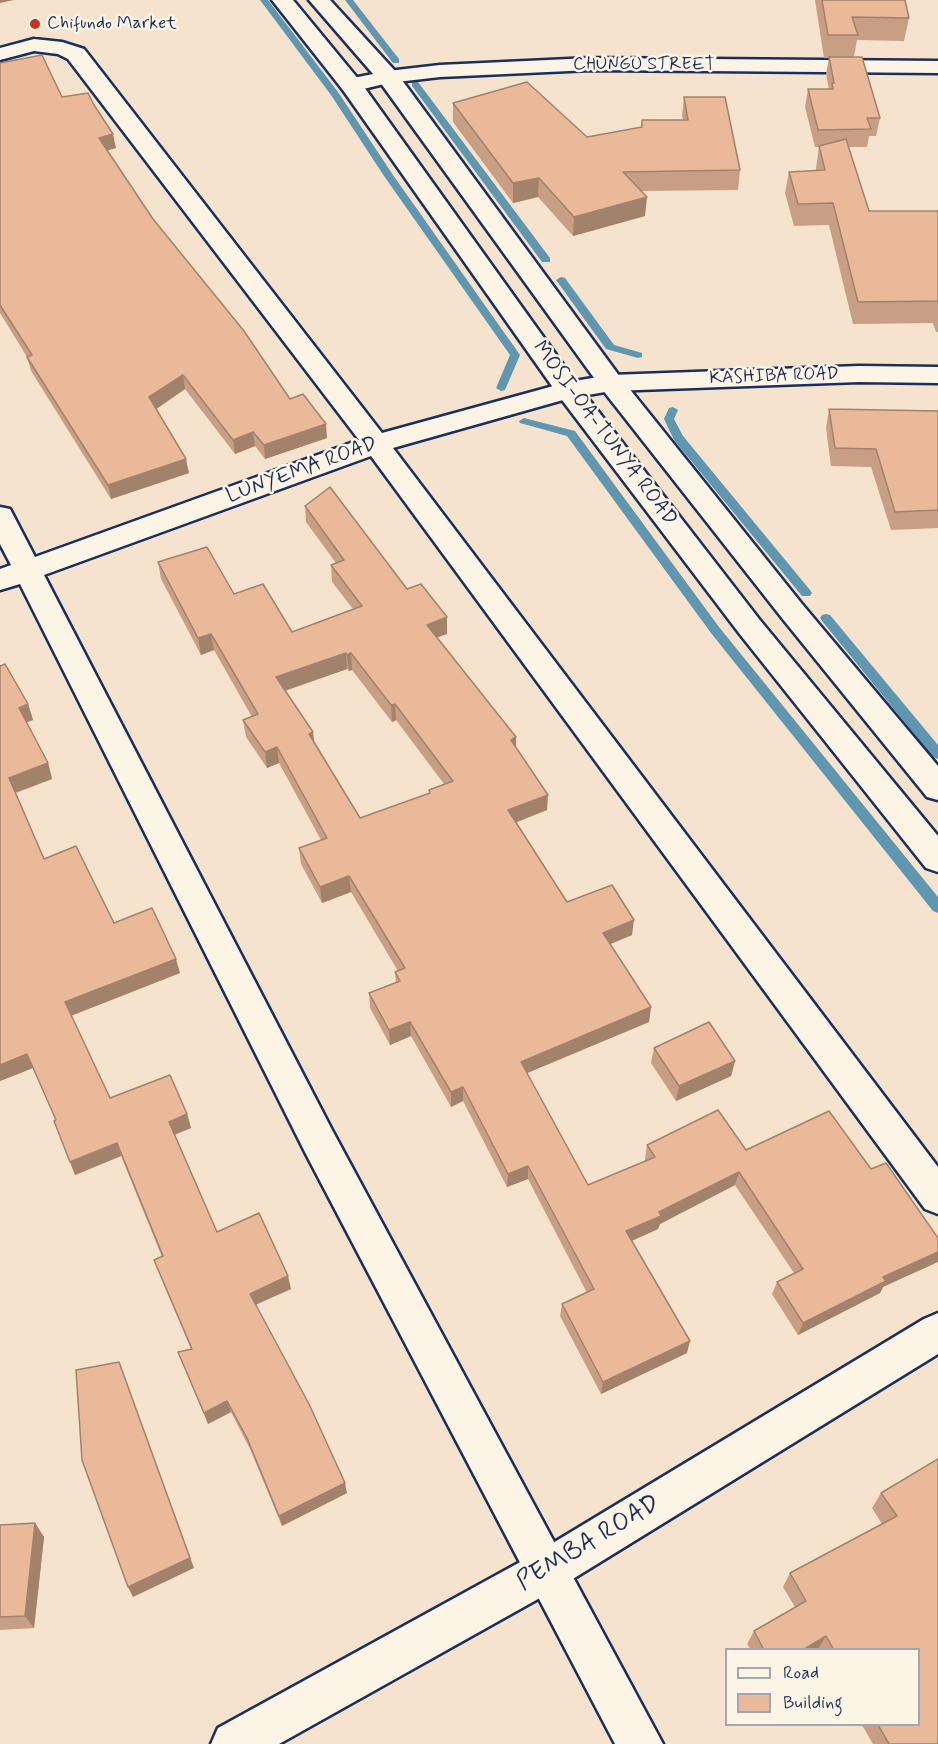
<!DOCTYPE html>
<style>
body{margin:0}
#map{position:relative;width:938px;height:1744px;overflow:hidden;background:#f6e3ce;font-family:Mynerve,sans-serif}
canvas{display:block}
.legend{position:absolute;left:725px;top:1648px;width:195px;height:78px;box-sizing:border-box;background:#fcf5e5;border:2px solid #a2a6af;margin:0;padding:8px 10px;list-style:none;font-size:18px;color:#1b2f5e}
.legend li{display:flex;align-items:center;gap:12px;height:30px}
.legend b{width:30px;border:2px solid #a2a6af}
</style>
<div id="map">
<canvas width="938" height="1744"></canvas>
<ul class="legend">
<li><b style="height:8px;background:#fcf5e5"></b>Road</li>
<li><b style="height:16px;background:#e9b999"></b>Building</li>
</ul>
</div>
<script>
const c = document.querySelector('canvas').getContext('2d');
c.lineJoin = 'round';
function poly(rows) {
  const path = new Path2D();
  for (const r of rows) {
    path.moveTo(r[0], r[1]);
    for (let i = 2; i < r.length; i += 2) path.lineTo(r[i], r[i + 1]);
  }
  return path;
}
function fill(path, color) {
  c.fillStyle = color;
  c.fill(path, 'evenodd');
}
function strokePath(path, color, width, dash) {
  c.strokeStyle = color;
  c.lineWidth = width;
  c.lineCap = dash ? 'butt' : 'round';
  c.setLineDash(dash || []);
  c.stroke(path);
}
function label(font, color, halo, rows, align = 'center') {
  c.font = font + ' Mynerve,sans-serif';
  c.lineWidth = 5;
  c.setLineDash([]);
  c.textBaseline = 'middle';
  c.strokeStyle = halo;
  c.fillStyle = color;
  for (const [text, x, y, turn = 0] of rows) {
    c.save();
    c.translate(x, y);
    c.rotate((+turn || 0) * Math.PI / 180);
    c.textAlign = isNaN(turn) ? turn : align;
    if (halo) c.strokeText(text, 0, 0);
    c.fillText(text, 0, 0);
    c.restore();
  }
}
fill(poly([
 [260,0,268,0,338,92,393,175,520,355,505,390,501,391,496,388,510,355,384,176,331,95,260,0],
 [345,0,353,0,399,59,399,63,393,63,345,0],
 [412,82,418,82,550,258,550,262,542,262,412,86,412,82],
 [561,277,565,278,614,345,642,353,642,357,638,358,606,349,556,280,561,277],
 [673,407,678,410,674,419,683,436,810,590,812,593,810,596,802,596,674,440,664,419,669,408,673,407],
 [524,418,575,431,719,627,938,897,938,913,933,911,711,633,567,436,520,423,519,421,524,418],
 [826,614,830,615,938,745,938,759,933,757,822,621,820,618,822,615,826,614]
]), '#5f97b0');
const minor = poly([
 [34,39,62,42,84,49,382,433,568,382,611,375,859,366,938,367,938,383,859,382,611,391,570,398,393,448,938,1167,938,1214,925,1209,371,456,44,575,332,1130,663,1744,615,1744,306,1154,20,584,0,590,0,569,11,565,0,544,0,507,10,509,35,557,359,440,68,59,58,54,34,51,0,60,0,48,34,39],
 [591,58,938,61,938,73,591,70,440,77,388,83,351,92,343,90,340,85,343,80,388,71,440,65,591,58]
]);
const tertiary = poly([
 [938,1313,938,1354,563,1585,279,1744,211,1744,218,1728,533,1555,924,1319,938,1313]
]);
const secondary = poly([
 [272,0,293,0,359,80,577,384,759,619,938,836,938,872,926,868,739,633,559,396,343,90,272,0],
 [309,0,330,0,396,72,620,377,802,604,938,766,938,800,927,797,782,618,602,389,380,82,309,0]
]);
strokePath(minor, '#1b2f5e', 5);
strokePath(tertiary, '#1b2f5e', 5);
strokePath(secondary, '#1b2f5e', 5);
fill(minor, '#fcf5e5');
fill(tertiary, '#fcf5e5');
fill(secondary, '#fcf5e5');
fill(poly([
 [815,0,905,0,909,18,904,41,857,40,854,57,880,118,876,136,869,136,867,147,848,147,869,211,938,211,938,332,936,332,933,323,853,324,829,225,794,226,785,193,789,172,816,171,816,168,819,147,815,147,805,107,808,89,829,89,826,74,829,58,824,58],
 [0,63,62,97,94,105,116,148,107,150,153,219,290,399,327,438,265,459,255,446,235,454,185,389,156,409,189,473,111,499,31,371,27,357,0,313],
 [684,97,740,170,738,190,641,191,645,216,573,236,538,197,513,203,453,122,453,103,587,137,641,127,642,120,683,120,682,116],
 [829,409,938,411,938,528,891,530,871,467,831,466,826,428],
 [305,506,407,589,447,617,447,634,437,637,516,737,516,747,547,810,516,822,567,902,632,935,610,944,651,1007,649,1022,527,1073,588,1185,646,1161,645,1159,647,1145,746,1150,883,1287,880,1293,798,1335,772,1294,777,1282,794,1273,735,1185,660,1224,658,1229,632,1241,687,1353,601,1394,560,1316,562,1304,587,1293,528,1179,507,1187,463,1101,451,1107,411,1036,390,1045,370,1008,369,993,396,983,395,972,398,971,351,892,322,903,301,864,299,848,321,840,279,763,267,768,246,737,243,720,252,717,214,650,201,655,161,579,158,562,234,594,292,632,353,609,332,582,331,565,336,563,306,522],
 [347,669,349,671,352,670,392,722,396,720,444,784,429,790,429,794,360,818,314,741,285,691],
 [0,666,28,704,33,720,27,722,48,763,52,779,16,793,44,859,114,923,180,973,71,1016,110,1098,187,1114,191,1128,175,1135,217,1232,291,1289,256,1304,347,1493,282,1526,250,1449,231,1412,208,1424,178,1352,191,1349,159,1273,154,1260,162,1257,121,1156,75,1175,56,1120,33,1068,0,1081],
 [654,1048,735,1061,731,1076,676,1101,651,1063],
 [938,1459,938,1744,873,1744,862,1725,918,1725,918,1650,819,1650,818,1649,817,1650,751,1650,747,1644,754,1631,795,1607,783,1587,790,1573,882,1524,872,1508,881,1493],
 [35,1523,44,1537,34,1628,0,1630,0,1525]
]), '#c89f84');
fill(poly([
 [0,0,14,0,0,3],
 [113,134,116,148,101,152,99,138],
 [539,178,538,197,513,203,513,183],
 [647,197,645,216,573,236,574,217],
 [183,375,185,389,152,412,149,397],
 [326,424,327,438,265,459,264,445],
 [253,432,255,446,235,454,233,440],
 [186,459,189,473,111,499,108,485],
 [447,617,447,634,427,641,427,625],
 [211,634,214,650,201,655,198,638],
 [346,653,347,669,278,693,276,677],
 [351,653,352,670,349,671,347,655],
 [28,704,33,720,24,723,19,708],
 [395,704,396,720,392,722,391,705],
 [313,732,315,748,309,734],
 [516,737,516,754,511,740],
 [277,747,279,763,267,768,265,752],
 [48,763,52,779,14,793,9,778],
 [548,795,547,810,507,826,508,810],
 [349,876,351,892,322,903,320,887],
 [634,920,632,935,601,948,603,933],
 [176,959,180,973,70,1016,65,1002],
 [651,1007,649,1022,520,1076,521,1062],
 [410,1022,411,1036,390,1045,389,1030],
 [27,1054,33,1068,0,1081,0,1065],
 [735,1061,731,1076,676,1101,679,1086],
 [463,1087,463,1101,451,1107,451,1092],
 [187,1114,191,1128,173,1135,169,1122],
 [117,1143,121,1156,75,1175,70,1162],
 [528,1166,528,1179,507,1187,508,1174],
 [739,1172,735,1185,660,1224,658,1229,624,1244,626,1231,659,1212],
 [938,1252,938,1262,883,1287,880,1293,798,1335,803,1323,883,1277],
 [288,1276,291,1289,253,1306,250,1294],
 [690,1341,687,1353,601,1394,603,1382],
 [119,1362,194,1568,133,1597,128,1587],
 [227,1401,231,1412,208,1424,204,1413],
 [345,1483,347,1493,282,1526,279,1516],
 [35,1523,44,1537,34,1628,25,1616],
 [826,1636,818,1649,817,1650,803,1650]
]), '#a3826b');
const building = poly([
 [822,0,905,0,909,18,852,17,858,35,828,35,822,0],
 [42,55,62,97,88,93,94,105,113,134,99,138,153,219,244,331,290,399,303,394,326,424,264,445,253,432,233,440,183,375,149,397,186,459,108,485,27,357,32,355,0,305,0,63,42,55],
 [829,57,862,57,880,118,867,118,871,129,818,130,808,89,833,89,832,83,834,83,829,57],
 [527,82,587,137,642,127,642,120,688,120,684,97,725,97,740,170,623,172,647,197,574,217,539,178,513,183,453,103,527,82],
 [846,139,869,211,938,211,938,301,858,302,833,203,798,204,789,172,825,170,819,146,846,139],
 [829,409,938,411,938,510,895,512,876,449,835,448,829,409],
 [330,487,407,589,421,584,447,617,427,625,516,737,511,740,548,795,508,810,567,902,612,885,634,920,603,933,651,1007,521,1062,588,1185,655,1157,647,1145,718,1110,746,1150,829,1111,871,1169,886,1163,938,1238,938,1252,883,1277,886,1281,803,1323,777,1282,803,1269,739,1172,659,1212,661,1216,626,1231,690,1341,603,1382,562,1304,594,1289,528,1166,508,1174,463,1087,451,1092,410,1022,389,1030,369,993,400,981,395,972,405,968,349,876,320,887,299,848,327,838,277,747,265,752,243,720,258,714,211,634,198,638,158,562,207,547,234,594,263,584,292,632,362,606,331,565,344,560,305,506,330,487],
 [346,653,347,655,351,653,391,705,395,704,453,781,429,790,430,793,360,818,309,734,313,732,276,677,346,653],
 [5,664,28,704,19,708,48,763,9,778,44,859,76,846,114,923,152,908,176,959,65,1002,110,1098,170,1075,187,1114,169,1122,217,1232,259,1213,288,1276,250,1294,309,1404,345,1483,279,1516,247,1438,227,1401,204,1413,178,1352,192,1349,154,1260,163,1256,117,1143,70,1162,54,1121,56,1120,27,1054,0,1065,0,666,5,664],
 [709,1022,735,1061,679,1086,654,1048,709,1022],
 [119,1362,190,1558,128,1587,82,1460,76,1370,119,1362],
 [938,1459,938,1744,889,1744,878,1725,918,1725,918,1650,834,1650,826,1636,803,1650,764,1650,754,1631,806,1601,790,1573,897,1516,881,1493,938,1459],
 [35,1523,25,1616,0,1617,0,1525,35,1523]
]);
fill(building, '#e9b999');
strokePath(building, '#a3826b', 1.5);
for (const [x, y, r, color] of [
 [35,24,6,"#c8321e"]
]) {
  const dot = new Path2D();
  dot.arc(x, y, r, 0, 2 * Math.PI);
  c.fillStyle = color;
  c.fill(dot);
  strokePath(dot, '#fcf5e5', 2);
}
label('18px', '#1b2f5e', '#fcf5e5', [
 ["Chifundo Market",47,24]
], 'left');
label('18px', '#1b2f5e', '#fcf5e5', [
 ["CHUNGU STREET",644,65],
 ["KASHIBA ROAD",774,377,-2]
]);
label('21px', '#1b2f5e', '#fcf5e5', [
 ["MOSI-OA-TUNYA ROAD",604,434,53],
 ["LUNYEMA ROAD",302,471,-20]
]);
label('26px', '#1b2f5e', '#fcf5e5', [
 ["PEMBA ROAD",589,1544,-31]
]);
</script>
